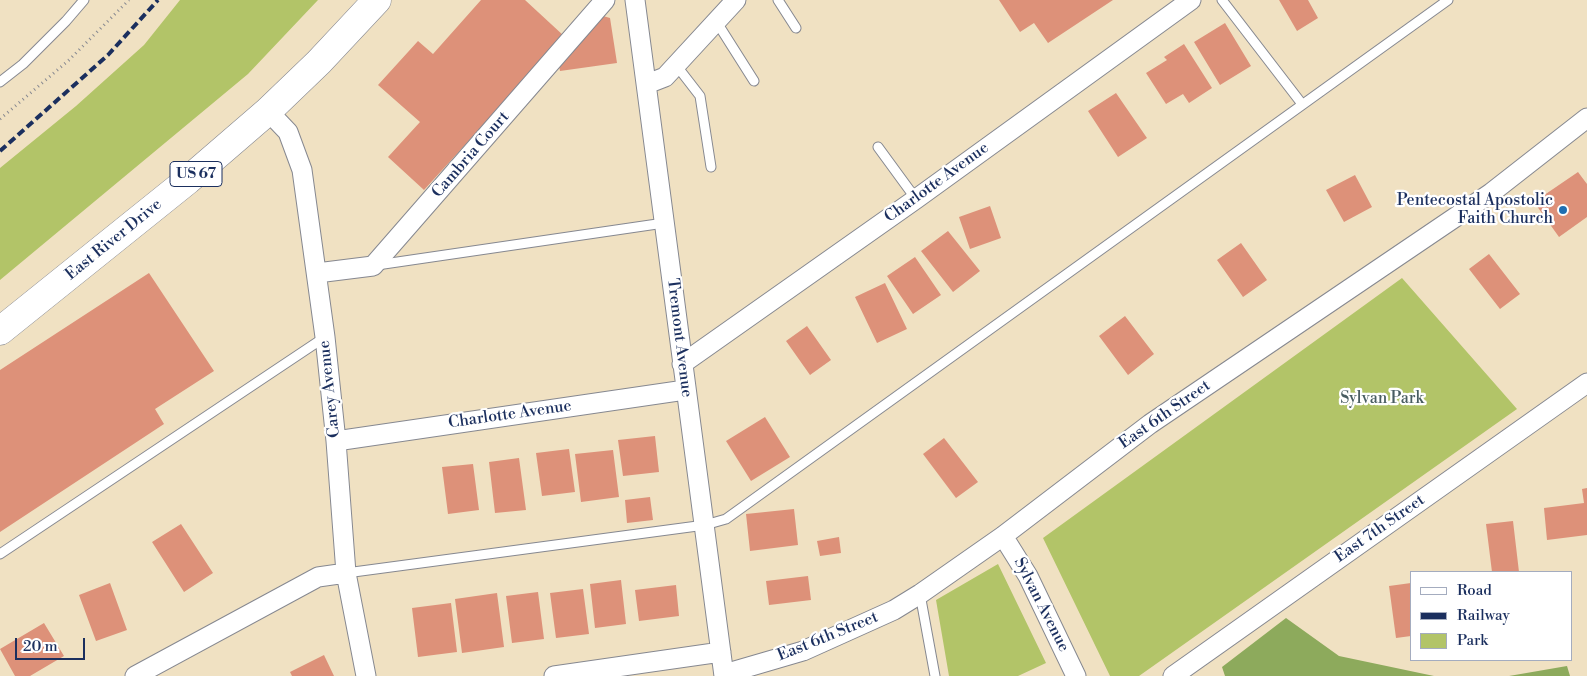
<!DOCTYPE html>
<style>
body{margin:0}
#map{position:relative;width:1587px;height:676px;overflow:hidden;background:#f0e1c2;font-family:"Libre Bodoni",serif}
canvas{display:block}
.legend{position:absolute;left:1410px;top:571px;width:162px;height:90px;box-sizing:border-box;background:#fff;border:1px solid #a4acbf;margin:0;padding:6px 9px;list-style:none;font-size:15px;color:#1b2f5e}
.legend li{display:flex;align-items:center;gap:10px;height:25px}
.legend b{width:25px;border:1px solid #a4acbf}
.scale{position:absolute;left:15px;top:638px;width:70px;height:22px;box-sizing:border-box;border:2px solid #1b2f5e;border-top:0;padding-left:6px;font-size:15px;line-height:18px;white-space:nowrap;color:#1b2f5e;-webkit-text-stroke:4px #fff;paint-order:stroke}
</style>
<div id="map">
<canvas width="1587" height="676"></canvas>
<ul class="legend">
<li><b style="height:6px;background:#fff"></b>Road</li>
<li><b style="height:6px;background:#1b2f5e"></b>Railway</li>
<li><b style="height:14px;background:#b2c468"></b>Park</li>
</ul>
<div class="scale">20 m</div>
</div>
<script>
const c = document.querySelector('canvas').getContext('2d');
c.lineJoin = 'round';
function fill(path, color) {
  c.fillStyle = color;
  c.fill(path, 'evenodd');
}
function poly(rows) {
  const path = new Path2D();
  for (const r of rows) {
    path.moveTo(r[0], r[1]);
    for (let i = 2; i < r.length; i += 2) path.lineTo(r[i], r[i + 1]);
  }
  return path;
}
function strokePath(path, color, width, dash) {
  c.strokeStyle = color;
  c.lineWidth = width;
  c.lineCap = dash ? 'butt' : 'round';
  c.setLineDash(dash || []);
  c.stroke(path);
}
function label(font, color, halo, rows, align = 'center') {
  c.font = font + ' "Libre Bodoni",serif';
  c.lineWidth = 4.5;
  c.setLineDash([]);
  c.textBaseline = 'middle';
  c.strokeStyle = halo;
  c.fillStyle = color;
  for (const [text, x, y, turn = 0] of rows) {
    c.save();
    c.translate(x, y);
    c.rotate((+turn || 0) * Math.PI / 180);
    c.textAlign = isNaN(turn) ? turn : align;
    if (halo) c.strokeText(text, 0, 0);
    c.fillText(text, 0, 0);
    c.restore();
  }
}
fill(poly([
 [180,0,318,0,248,74,0,280,0,168,76,106,144,45],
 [1402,278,1517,409,1139,676,1110,676,1043,538],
 [998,564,1046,663,1018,676,949,676,936,600]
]), '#b2c468');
fill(poly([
 [1286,618,1339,656,1434,676,1225,676,1222,667],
 [1567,666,1570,676,1509,676]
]), '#8daa5c');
fill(poly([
 [481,0,525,0,564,36,424,190,388,157,420,122,378,85,418,41,433,54],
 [999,0,1113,0,1048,43,1034,23,1020,32],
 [1279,0,1308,0,1318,18,1297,31],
 [603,16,610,18,617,63,560,71,559,66],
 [1225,23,1251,66,1220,85,1194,42],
 [1184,44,1212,88,1189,103,1183,94,1166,104,1146,73,1167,60,1164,57],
 [1116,93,1147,138,1118,157,1088,111],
 [1578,172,1587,184,1587,217,1559,237,1534,202],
 [1355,175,1372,207,1344,222,1326,190],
 [990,206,1001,238,970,249,959,217],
 [948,231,980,271,953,292,921,251],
 [1241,243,1267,280,1243,297,1217,260],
 [1489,254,1520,294,1500,309,1469,269],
 [915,257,941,295,913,314,887,276],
 [149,273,214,371,155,409,164,424,0,532,0,370],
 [885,283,907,329,877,343,855,297],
 [1125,316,1154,354,1128,375,1099,336],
 [807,326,831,360,810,375,786,341],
 [765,417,790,457,751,481,726,441],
 [655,436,659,472,623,476,618,440],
 [944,438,978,482,956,498,923,454],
 [569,449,575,492,542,496,536,453],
 [613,450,619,497,581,502,575,454],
 [519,458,526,510,495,513,489,462],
 [473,464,479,510,448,514,442,467],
 [1587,488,1587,535,1547,540,1544,508,1584,503,1582,489],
 [650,497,653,520,627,523,625,500],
 [794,509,798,545,750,551,746,514],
 [1513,521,1519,572,1492,572,1486,524],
 [181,524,213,573,184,592,152,542],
 [839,537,841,553,820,556,817,541],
 [808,576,811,600,769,605,766,581],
 [621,580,626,624,595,628,590,584],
 [110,583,127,630,96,641,79,595],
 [1411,583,1411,636,1396,638,1389,586],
 [676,585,679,616,639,621,635,590],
 [583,589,589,634,556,638,550,593],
 [538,592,544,639,512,643,506,596],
 [497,593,504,647,462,653,455,599],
 [451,603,457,652,418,657,412,608],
 [44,623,64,656,30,676,15,676,0,649],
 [324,655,334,676,292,676,290,672]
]), '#dd9179');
const lane = poly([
 [778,0,796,28],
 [1222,0,1302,104],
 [716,21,754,81],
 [676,65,700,96,711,167],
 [0,82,23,64,66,21,84,0],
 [878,147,916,199],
 [377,265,664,223],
 [0,554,325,337],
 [346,573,705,525,726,519,1448,0],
 [920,594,935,676]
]);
const street = poly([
 [635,0,724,676],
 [647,84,665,77,736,0],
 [268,111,288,132,302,170,325,337,336,441,346,573,366,676],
 [317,273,373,266,605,0],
 [682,364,916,199,1191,0],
 [336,441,685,390],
 [1003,536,1028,576,1076,676],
 [724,674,803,651,894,610,920,594,1003,536,1150,424,1491,193,1587,118],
 [135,676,318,577,346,573],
 [554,676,721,652],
 [1173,676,1587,383]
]);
const primary = poly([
 [0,331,188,180,268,111,319,62,377,0]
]);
strokePath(lane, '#868890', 11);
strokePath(street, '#868890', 21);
strokePath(primary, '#868890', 29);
strokePath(poly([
 [0,119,69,60,129,0]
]), '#868890', 3, [1, 4]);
strokePath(lane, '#fff', 9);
strokePath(street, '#fff', 19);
strokePath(primary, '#fff', 28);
strokePath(poly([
 [0,151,108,55,158,0]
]), '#1b2f5e', 4, [8, 4]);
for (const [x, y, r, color] of [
 [1563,210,5,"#1f6fb2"]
]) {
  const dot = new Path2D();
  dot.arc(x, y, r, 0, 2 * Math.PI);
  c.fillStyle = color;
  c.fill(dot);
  strokePath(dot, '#fff', 2);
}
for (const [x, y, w] of [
 [196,174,52]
]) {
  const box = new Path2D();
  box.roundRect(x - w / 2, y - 12.5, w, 25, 4);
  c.fillStyle = '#fff';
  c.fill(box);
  strokePath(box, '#1b2f5e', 1);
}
label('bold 15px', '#1b2f5e', null, [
 ["US 67",196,174]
]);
label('16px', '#1b2f5e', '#fff', [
 ["Cambria Court",471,155,-49],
 ["Charlotte Avenue",937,183,-36],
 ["East River Drive",114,240,-39],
 ["Tremont Avenue",679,338,83],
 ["Carey Avenue",330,389,-96],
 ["Charlotte Avenue",510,415,-8],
 ["East 6th Street",1165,415,-35],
 ["East 7th Street",1380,529,-35],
 ["Sylvan Avenue",1041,605,63],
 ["East 6th Street",828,637,-22]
]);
label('16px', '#1b2f5e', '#fff', [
 ["Pentecostal Apostolic",1553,201],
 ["Faith Church",1553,219]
], 'right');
label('16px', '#485c61', '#fff', [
 ["Sylvan Park",1382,399]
]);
</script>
